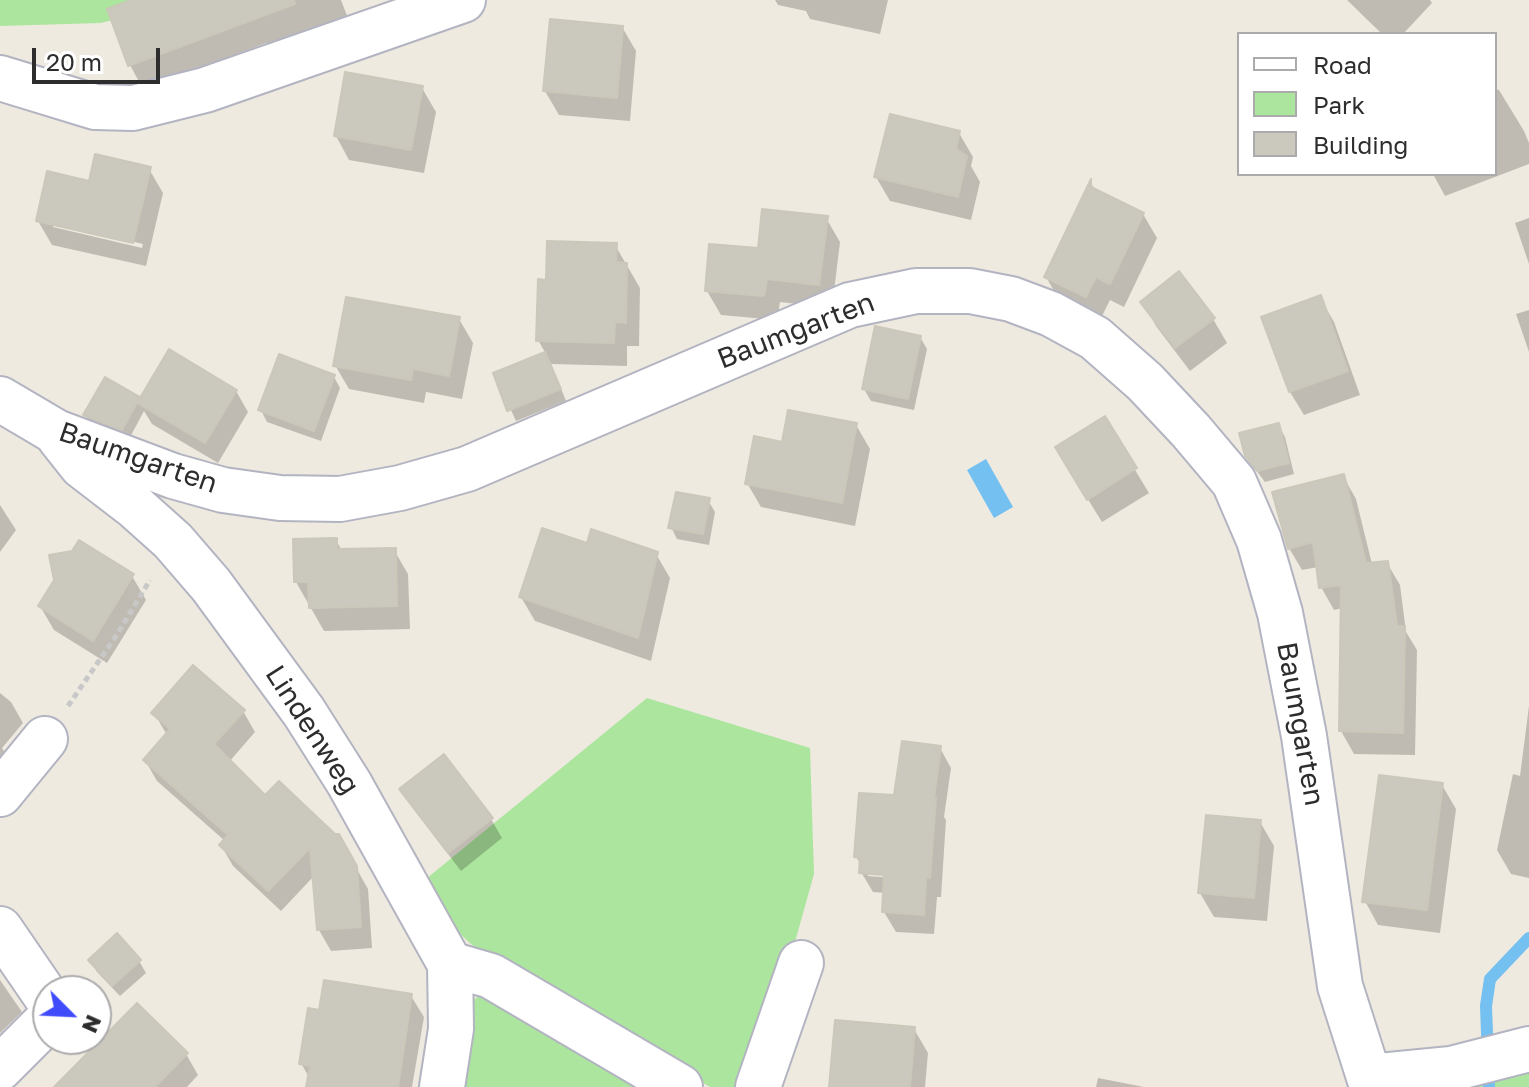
<!DOCTYPE html>
<style>
body{margin:0}
#map{position:relative;width:1529px;height:1087px;overflow:hidden;background:#efeae0;font-family:"Golos Text",sans-serif}
canvas{display:block}
.legend{position:absolute;left:1237px;top:32px;width:260px;height:144px;box-sizing:border-box;background:#fff;border:2px solid #ababab;margin:0;padding:10px 14px;list-style:none;font-size:24px;color:#2d2d2d}
.legend li{display:flex;align-items:center;gap:16px;height:40px}
.legend b{width:40px;border:2px solid #ababab}
.north{position:absolute;left:32px;top:975px;width:80px;height:80px;box-sizing:border-box;background:#fff;border:2px solid #ababab;border-radius:50%;rotate:114deg;font-size:22px;font-weight:700;line-height:32px;text-align:center;color:#2d2d2d}
.north::after{content:'';display:block;margin:auto;width:28px;height:36px;background:#404bfc;clip-path:polygon(50% 0,100% 100%,50% 72%,0 100%)}
.scale{position:absolute;left:32px;top:48px;width:128px;height:36px;box-sizing:border-box;border:4px solid #2d2d2d;border-top:0;padding-left:10px;font-size:24px;line-height:28px;white-space:nowrap;color:#2d2d2d;-webkit-text-stroke:6px #fff;paint-order:stroke}
</style>
<div id="map">
<canvas width="1529" height="1087"></canvas>
<ul class="legend">
<li><b style="height:10px;background:#fff"></b>Road</li>
<li><b style="height:22px;background:#ace59d"></b>Park</li>
<li><b style="height:22px;background:#cbc8be"></b>Building</li>
</ul>
<div class="north">N</div>
<div class="scale">20 m</div>
</div>
<script>
const c = document.querySelector('canvas').getContext('2d');
c.lineJoin = 'round';
function fill(path, color) {
  c.fillStyle = color;
  c.fill(path, 'evenodd');
}
function poly(rows) {
  const path = new Path2D();
  for (const r of rows) {
    path.moveTo(r[0], r[1]);
    for (let i = 2; i < r.length; i += 2) path.lineTo(r[i], r[i + 1]);
  }
  return path;
}
function strokePath(path, color, width, dash) {
  c.strokeStyle = color;
  c.lineWidth = width;
  c.lineCap = dash ? 'butt' : 'round';
  c.setLineDash(dash || []);
  c.stroke(path);
}
function label(font, color, halo, rows, align = 'center') {
  c.font = font + ' "Golos Text",sans-serif';
  c.lineWidth = 8;
  c.setLineDash([]);
  c.textBaseline = 'middle';
  c.strokeStyle = halo;
  c.fillStyle = color;
  for (const [text, x, y, turn = 0] of rows) {
    c.save();
    c.translate(x, y);
    c.rotate((+turn || 0) * Math.PI / 180);
    c.textAlign = isNaN(turn) ? turn : align;
    if (halo) c.strokeText(text, 0, 0);
    c.fillText(text, 0, 0);
    c.restore();
  }
}
fill(poly([
 [0,0,185,0,101,23,0,26],
 [647,698,810,748,814,874,795,942,749,1077,739,1087,710,1087,498,963,471,944,447,922,421,883],
 [480,995,499,1003,642,1087,455,1087,471,1002],
 [1529,1067,1529,1087,1464,1087]
]), '#ace59d');
fill(poly([
 [986,459,1013,507,994,518,967,470]
]), '#73c0f1');
fill(poly([
 [137,0,341,0,349,21,270,50,266,43,143,89,130,65],
 [775,0,888,0,880,34,810,19,806,11,778,5],
 [1347,0,1430,0,1432,3,1403,34,1382,34],
 [622,27,636,51,630,121,559,115,545,91],
 [422,88,436,112,424,173,349,160,336,136],
 [1495,89,1499,90,1524,131,1529,143,1529,164,1445,196,1433,174,1495,174],
 [959,133,973,157,971,166,980,182,971,220,890,201,876,177],
 [149,169,163,193,146,266,52,245,38,221],
 [53,223,143,244,142,248,53,227],
 [1091,183,1096,192,1143,214,1157,238,1124,307,1110,300,1100,320,1060,301,1046,277],
 [826,218,840,242,832,308,780,302,777,320,721,315,707,291,760,250],
 [1529,218,1529,264,1515,223],
 [615,245,640,288,639,346,627,346,627,366,551,364,566,401,516,421,495,375,546,354,538,340,548,282],
 [1320,298,1334,322,1360,395,1304,415,1290,392,1264,318],
 [1143,302,1213,319,1227,343,1190,371,1156,326],
 [1529,310,1529,352,1516,314],
 [459,319,473,343,462,399,426,392,424,403,349,389,335,365],
 [920,337,927,349,914,410,871,401,864,389],
 [334,377,340,388,321,441,267,422,261,410],
 [236,391,248,412,218,463,152,424,144,411,128,441,92,426,85,415,138,399,140,402],
 [1104,419,1149,493,1102,522,1071,472],
 [856,425,870,449,855,526,761,507,747,483,783,444],
 [1278,425,1285,437,1294,474,1265,482,1253,466],
 [1343,476,1356,499,1372,564,1387,563,1400,585,1406,632,1417,650,1415,755,1354,754,1341,731,1343,608,1334,610,1321,587,1318,567,1302,570,1289,548],
 [708,500,715,512,709,545,677,539,671,527],
 [0,505,16,530,0,552],
 [336,540,342,551,394,550,408,574,410,629,324,631,296,582],
 [73,553,132,576,146,600,107,663,54,630,40,606],
 [656,554,670,578,651,661,535,621,521,597],
 [0,693,11,702,23,723,2,748,5,753,0,759],
 [1529,706,1529,878,1511,874,1497,850,1513,774,1520,776],
 [243,711,255,732,229,762,265,798,334,836,338,836,368,889,372,948,331,951,319,930,314,876,281,911,233,866,221,845,225,841,157,781,145,760,167,735,154,713],
 [940,748,951,768,944,817,946,820,941,897,937,897,934,934,896,932,884,912,885,893,873,892,861,872,862,866,856,857,895,798],
 [868,872,895,874,894,878,868,876],
 [444,757,491,819,502,838,461,871,413,808,402,789],
 [1442,785,1456,809,1440,933,1378,925,1365,901],
 [1260,822,1274,846,1267,921,1214,917,1200,893],
 [91,960,139,961,146,973,120,996,97,972],
 [0,980,22,1012,0,1033],
 [411,996,424,1017,412,1087,308,1087,310,1079,301,1063,321,1013],
 [914,1029,928,1053,925,1087,831,1087],
 [186,1054,198,1075,187,1087,58,1087],
 [1098,1078,1144,1087,1096,1087]
]), '#0003');
strokePath(poly([
 [1489,1087,1486,1006,1490,979,1529,938]
]), '#73c0f1', 12);
const building = poly([
 [131,0,294,0,295,4,128,66,107,9,131,0],
 [550,19,623,26,617,98,543,91,550,19],
 [345,72,423,86,411,150,334,136,345,72],
 [890,114,960,131,956,149,967,156,958,197,874,177,890,114],
 [95,154,151,167,133,243,36,221,47,171,89,181,95,154],
 [1091,179,1091,187,1144,213,1110,284,1096,277,1086,297,1044,277,1091,179],
 [762,209,828,216,819,285,767,279,764,296,705,291,709,244,758,248,762,209],
 [547,241,617,243,616,262,627,263,626,323,615,322,614,343,536,341,538,279,546,280,547,241],
 [1179,271,1215,318,1175,348,1140,302,1179,271],
 [1321,295,1348,371,1289,392,1261,317,1321,295],
 [346,297,460,317,449,376,413,369,411,380,333,366,346,297],
 [875,326,921,336,908,399,862,389,875,326],
 [169,349,237,390,205,443,137,403,169,349],
 [545,352,561,389,507,411,493,373,545,352],
 [279,354,335,375,314,431,258,410,279,354],
 [105,377,140,397,122,430,83,415,105,377],
 [788,410,857,423,842,503,745,484,754,436,782,442,788,410],
 [1105,416,1137,468,1087,500,1055,447,1105,416],
 [1279,423,1289,463,1257,471,1245,456,1239,433,1279,423],
 [1344,474,1366,563,1388,561,1397,626,1405,626,1403,733,1339,731,1341,585,1319,588,1313,542,1288,549,1272,492,1344,474],
 [676,492,710,498,703,534,668,528,676,492],
 [542,528,587,543,591,529,658,552,638,638,519,597,542,528],
 [337,538,337,549,396,548,397,606,309,608,308,582,294,582,293,539,337,538],
 [79,540,134,574,93,641,38,606,54,580,49,555,72,551,79,540],
 [193,665,245,710,214,744,265,795,279,781,335,834,339,834,357,866,361,927,317,930,310,848,268,891,219,845,228,835,143,760,170,729,151,713,193,665],
 [902,741,941,746,934,798,936,798,930,878,926,878,924,915,882,912,884,875,859,873,860,858,854,857,859,793,894,795,902,741],
 [444,754,493,818,448,853,399,789,444,754],
 [1379,775,1443,783,1427,910,1362,902,1379,775],
 [1206,815,1261,820,1254,898,1198,893,1206,815],
 [117,933,141,960,112,986,88,960,117,933],
 [324,980,412,994,398,1087,306,1087,310,1066,299,1064,308,1008,319,1010,324,980],
 [137,1003,188,1053,155,1087,54,1087,137,1003],
 [835,1020,915,1027,910,1087,829,1087,835,1020]
]);
fill(building, '#cbc8be');
strokePath(building, '#cbc7b9', 2);
const minor = poly([
 [0,78,95,107,133,108,205,90,463,0],
 [0,399,56,432,173,476,223,490,280,498,340,499,400,488,467,469,850,305,916,291,970,291,1011,299,1051,314,1095,338,1145,382,1191,431,1234,482,1259,540,1280,613,1304,736,1340,986,1369,1077,1451,1069,1529,1049],
 [59,437,82,466,134,506,173,541,211,585,304,712,349,783,450,964,451,1029,442,1087],
 [0,794,45,739],
 [0,929,48,999],
 [450,964,491,976,680,1087],
 [0,1068,48,1020],
 [758,1087,801,963]
]);
strokePath(minor, '#b3b4c1', 48);
strokePath(poly([
 [68,706,116,636,150,580]
]), '#c8c8c8', 5, [6, 4]);
strokePath(minor, '#fff', 44);
label('28px', '#2d2d2d', '#fff', [
 ["Baumgarten",796,331,-21],
 ["Baumgarten",138,458,19],
 ["Baumgarten",1300,724,80],
 ["Lindenweg",312,730,57]
]);
</script>
